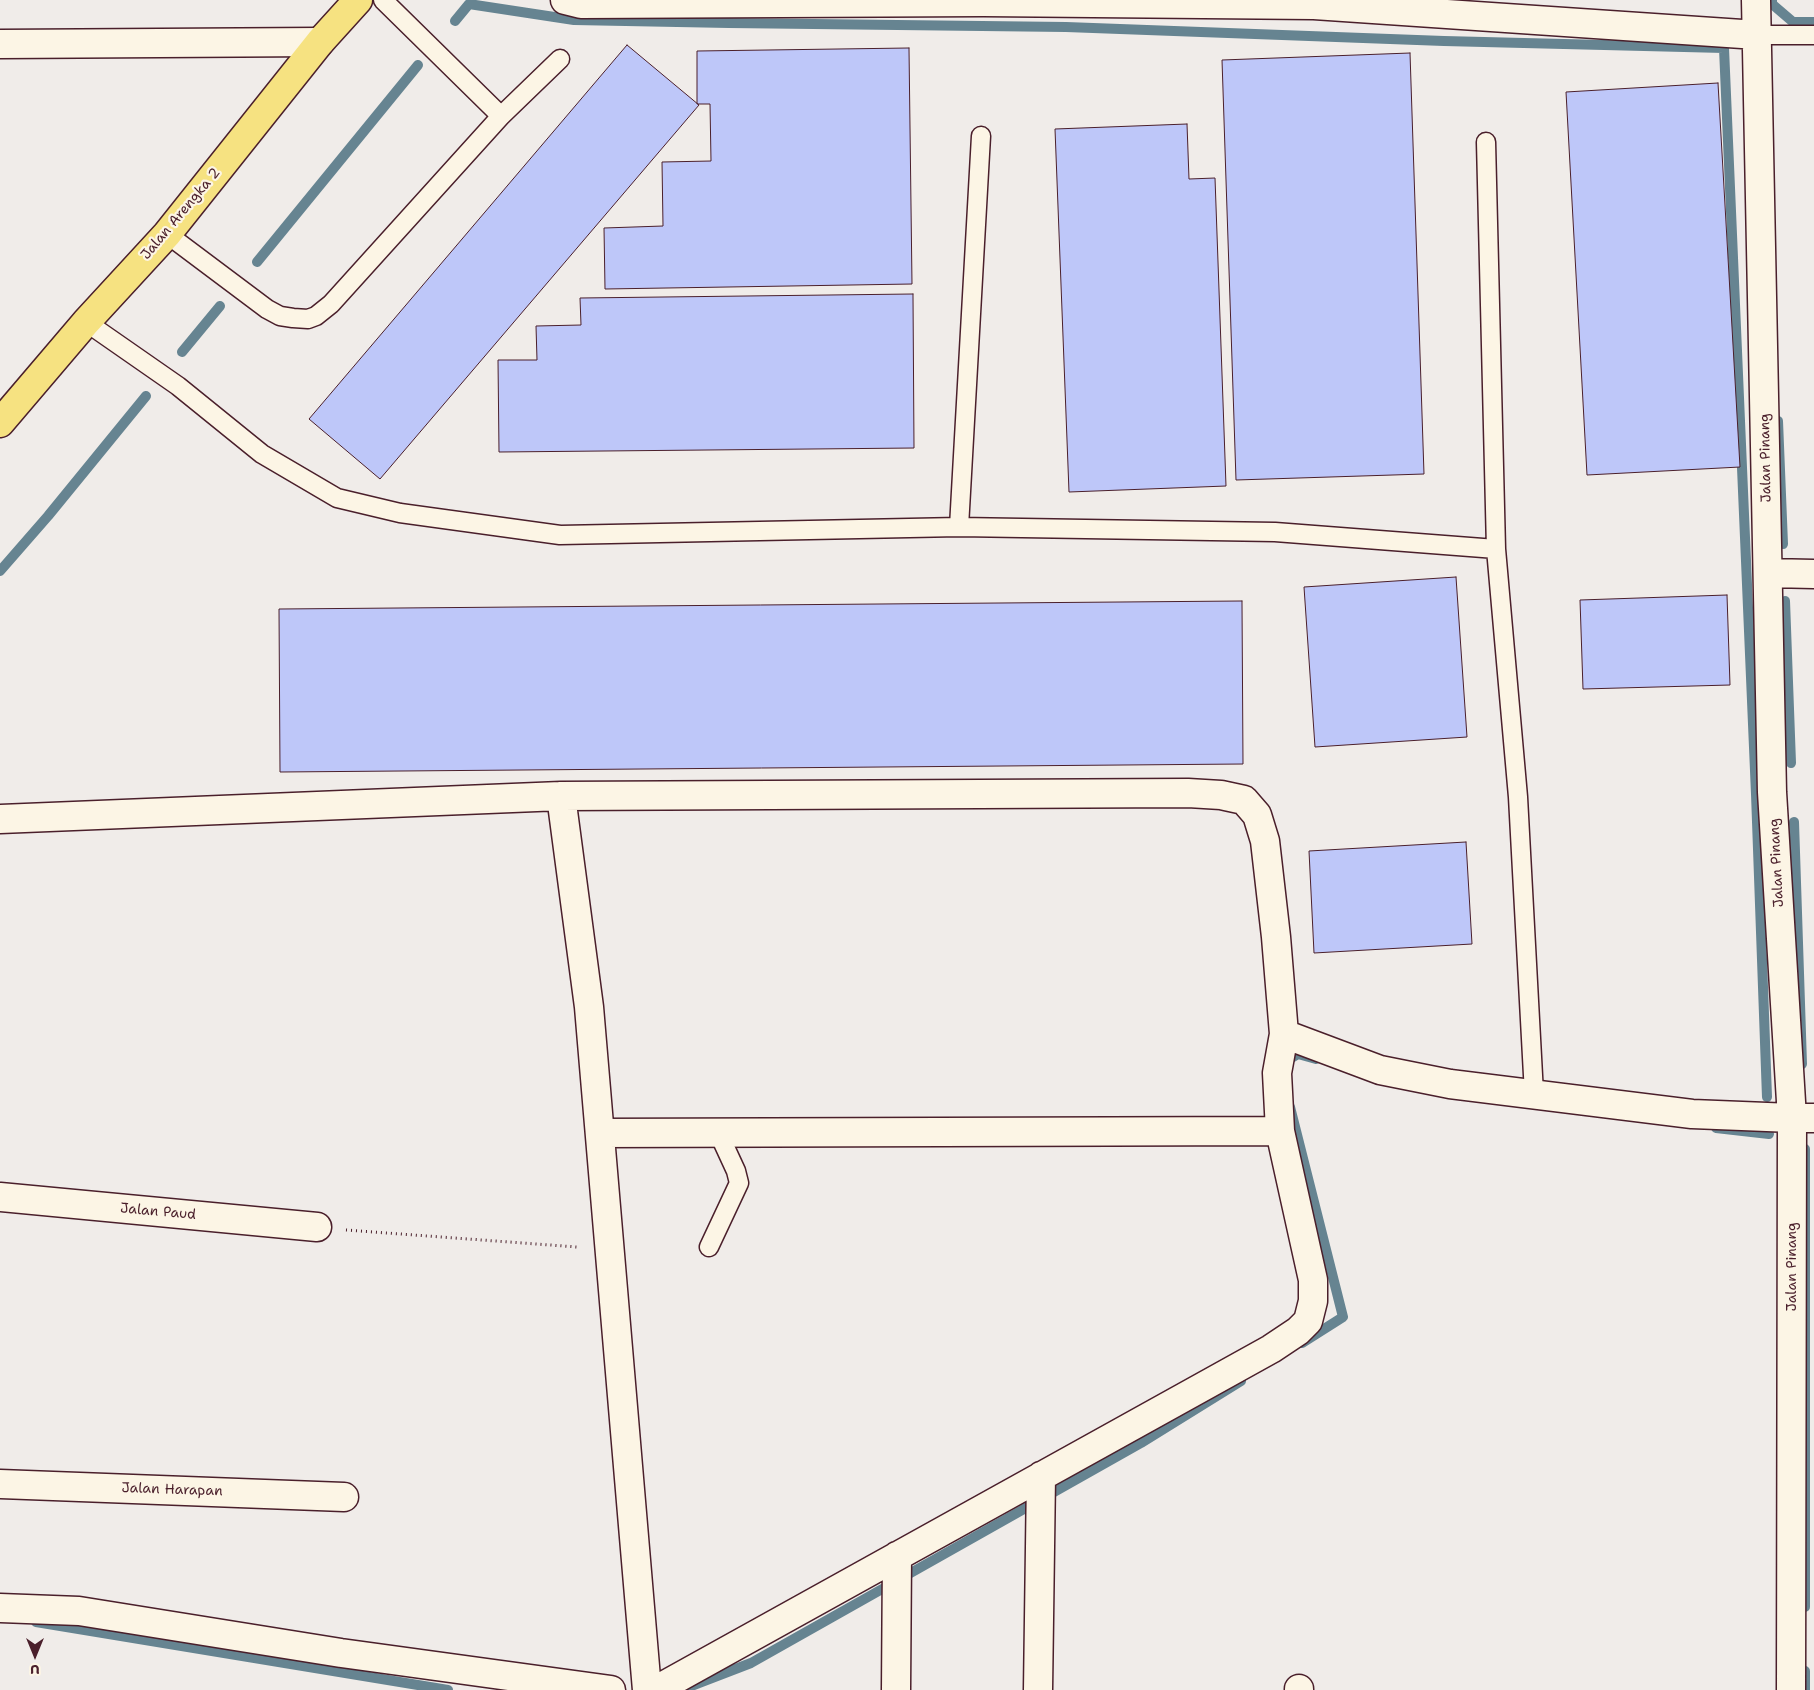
<!DOCTYPE html>
<style>
body{margin:0}
#map{position:relative;width:1814px;height:1690px;overflow:hidden;background:#f0ece9;font-family:"Shantell Sans",sans-serif}
canvas{display:block}
.north{position:absolute;left:10px;top:1630px;width:50px;height:50px;-webkit-text-stroke:4px #fcf5e5;paint-order:stroke;rotate:180deg;font-size:14px;font-weight:700;line-height:20px;text-align:center;color:#4a1f2b}
.north::after{content:'';display:block;margin:auto;width:18px;height:22px;background:#4a1f2b;clip-path:polygon(50% 0,100% 100%,50% 72%,0 100%)}
</style>
<div id="map">
<canvas width="1814" height="1690"></canvas>
<div class="north">U</div>
</div>
<script>
const c = document.querySelector('canvas').getContext('2d');
c.lineJoin = 'round';
function poly(rows) {
  const path = new Path2D();
  for (const r of rows) {
    path.moveTo(r[0], r[1]);
    for (let i = 2; i < r.length; i += 2) path.lineTo(r[i], r[i + 1]);
  }
  return path;
}
function strokePath(path, color, width, dash) {
  c.strokeStyle = color;
  c.lineWidth = width;
  c.lineCap = dash ? 'butt' : 'round';
  c.setLineDash(dash || []);
  c.stroke(path);
}
function fill(path, color) {
  c.fillStyle = color;
  c.fill(path, 'evenodd');
}
function label(font, color, halo, rows, align = 'center') {
  c.font = font + ' "Shantell Sans",sans-serif';
  c.lineWidth = 4.5;
  c.setLineDash([]);
  c.textBaseline = 'middle';
  c.strokeStyle = halo;
  c.fillStyle = color;
  for (const [text, x, y, turn = 0] of rows) {
    c.save();
    c.translate(x, y);
    c.rotate((+turn || 0) * Math.PI / 180);
    c.textAlign = isNaN(turn) ? turn : align;
    if (halo) c.strokeText(text, 0, 0);
    c.fillText(text, 0, 0);
    c.restore();
  }
}
strokePath(poly([
 [1772,0,1772,4,1793,22,1814,22],
 [455,21,469,4,574,20,729,23,1066,27,1444,41,1724,48,1756,794,1767,1097],
 [257,262,418,65],
 [182,352,220,306],
 [1778,421,1783,544],
 [0,571,48,516,146,396],
 [1785,601,1791,763],
 [1794,822,1802,1064],
 [1283,1063,1298,1054,1316,1059],
 [1290,1107,1343,1317,1302,1343],
 [1716,1128,1769,1134],
 [1805,1607,1805,1149],
 [36,1622,448,1690],
 [1805,1671,1805,1690],
 [681,1690,751,1663,1141,1443,1241,1381]
]), '#668491', 10);
const building = poly([
 [627,45,699,105,380,479,309,419,627,45],
 [909,48,912,284,605,289,604,228,663,226,662,162,711,161,710,104,697,104,697,51,909,48],
 [1410,53,1424,474,1236,480,1222,60,1410,53],
 [1718,83,1740,467,1587,475,1566,92,1718,83],
 [1187,124,1189,179,1215,178,1226,486,1069,492,1055,129,1187,124],
 [913,294,914,448,499,452,498,360,537,360,536,326,581,325,580,298,913,294],
 [1456,577,1467,737,1315,747,1304,587,1456,577],
 [1727,595,1730,685,1583,689,1580,600,1727,595],
 [1242,601,1243,764,280,772,279,609,1242,601],
 [1466,842,1472,944,1314,953,1309,851,1466,842]
]);
fill(building, '#bec7f9');
strokePath(building, '#4a1f2b', 1);
const service = poly([
 [383,0,501,116],
 [1757,35,1814,35],
 [1486,142,1496,549],
 [167,234,267,309,280,316,293,318,308,319,316,316,331,304,501,116,560,59],
 [86,322,178,386,262,454,337,498,400,513,560,535,959,527,1275,532,1496,549,1518,797,1534,1094],
 [959,527,981,136],
 [709,1247,739,1183,736,1171,718,1132]
]);
const minor = poly([
 [565,0,581,4,983,2,1314,5,1757,35],
 [1756,0,1772,792,1792,1118,1791,1690],
 [0,44,320,42],
 [1769,573,1814,574],
 [561,796,589,1007,647,1690],
 [0,819,561,796,1188,793,1221,795,1244,800,1257,815,1265,841,1276,937,1284,1034,1380,1070,1450,1084,1692,1114,1792,1118,1814,1118],
 [600,1133,1280,1131],
 [0,1197,317,1227],
 [0,1484,344,1497],
 [0,1608,79,1611,341,1653,611,1690],
 [656,1690,1271,1349,1298,1331,1308,1321,1313,1301,1313,1280,1280,1131,1277,1073,1284,1034],
 [896,1690,897,1556],
 [1038,1690,1041,1476],
 [1299,1690,1299,1689]
]);
const trunk = poly([
 [0,423,86,322,167,234,320,42,358,0]
]);
strokePath(service, '#4a1f2b', 21);
strokePath(minor, '#4a1f2b', 31);
strokePath(trunk, '#4a1f2b', 31);
strokePath(poly([
 [346,1230,577,1247]
]), '#4a1f2b', 3, [1, 4]);
strokePath(service, '#fcf5e5', 18);
strokePath(minor, '#fcf5e5', 28);
strokePath(trunk, '#f6e281', 28);
label('14px', '#4a1f2b', '#fcf5e5', [
 ["Jalan Arengka 2",181,214,-50],
 ["Jalan Pinang",1766,458,-91],
 ["Jalan Pinang",1777,863,-93],
 ["Jalan Paud",158,1212,5],
 ["Jalan Pinang",1792,1267,-90],
 ["Jalan Harapan",172,1490,2]
]);
</script>
